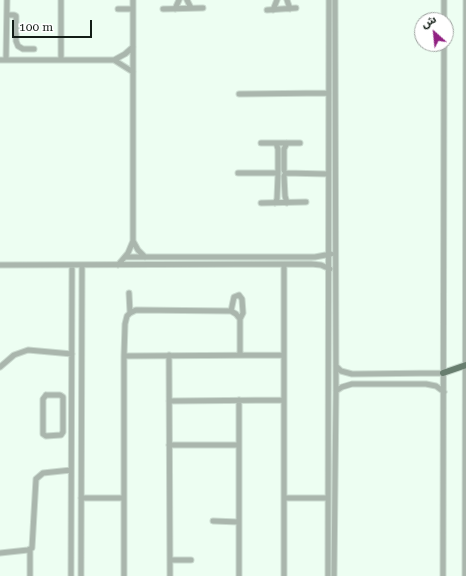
<!DOCTYPE html>
<meta charset="utf-8">
<style>
body{margin:0}
#map{position:relative;width:466px;height:576px;overflow:hidden;background:#edfef2;font-family:"Roboto Serif","Noto Sans Arabic",serif}
canvas{display:block}
.north{position:absolute;left:414px;top:12px;width:40px;height:40px;box-sizing:border-box;background:#fff;border:1px solid #a0a5a2;border-radius:50%;rotate:333deg;font-size:11px;font-weight:700;line-height:16px;text-align:center;color:#121d16}
.north::after{content:'';display:block;margin:auto;width:14px;height:18px;background:#912182;clip-path:polygon(50% 0,100% 100%,50% 72%,0 100%)}
.scale{position:absolute;left:12px;top:20px;width:80px;height:18px;box-sizing:border-box;border:2px solid #121d16;border-top:0;padding-left:5px;font-size:12px;line-height:14px;white-space:nowrap;color:#121d16;-webkit-text-stroke:3px #fff;paint-order:stroke}
</style>
<div id="map">
<canvas width="466" height="576"></canvas>
<div class="north">ش</div>
<div class="scale">100 m</div>
</div>
<script>
const c = document.querySelector('canvas').getContext('2d');
c.lineJoin = 'round';
function poly(rows) {
  const path = new Path2D();
  for (const r of rows) {
    path.moveTo(r[0], r[1]);
    for (let i = 2; i < r.length; i += 2) path.lineTo(r[i], r[i + 1]);
  }
  return path;
}
function strokePath(path, color, width, dash) {
  c.strokeStyle = color;
  c.lineWidth = width;
  c.lineCap = dash ? 'butt' : 'round';
  c.setLineDash(dash || []);
  c.stroke(path);
}
const minor = poly([
 [61,0,61,60],
 [187,0,191,8],
 [287,0,290,9],
 [118,9,133,9],
 [163,9,203,8],
 [175,9,179,0],
 [267,10,296,8],
 [273,10,277,0],
 [7,15,14,15,16,16,16,41,18,46,23,49,34,49],
 [444,20,444,0],
 [0,60,114,60,125,54,133,47],
 [6,60,7,0],
 [114,60,133,72],
 [239,94,329,93],
 [261,143,300,143],
 [276,143,278,149,278,172],
 [284,170,284,149,287,143],
 [238,173,278,173],
 [285,173,328,174],
 [284,176,285,196,287,203],
 [261,203,306,202],
 [275,203,277,199,278,175],
 [133,241,138,250,145,257],
 [126,257,315,257,331,254],
 [0,265,311,264,321,265,330,269],
 [118,265,128,253,133,241,133,0],
 [129,293,130,313],
 [231,311,234,297,239,295,242,299,243,313,240,319],
 [169,355,170,576],
 [124,356,284,355],
 [336,366,341,371,352,374,443,373],
 [0,367,14,355,28,350,72,354],
 [336,391,342,387,352,384,426,384,436,386,444,392],
 [46,395,60,395,63,397,63,432,61,435,46,436,43,434,43,399,46,395],
 [239,400,239,576],
 [169,401,284,400],
 [169,445,239,445],
 [81,498,124,498],
 [284,498,328,498],
 [213,521,239,522],
 [0,553,28,550,32,548,36,479,43,473,71,470],
 [170,560,191,560],
 [30,576,30,549],
 [71,576,72,265],
 [81,576,82,265],
 [124,576,124,356,125,324,127,316,130,313,136,310,231,311,236,314,240,319,240,355],
 [284,576,284,265],
 [328,576,329,0],
 [334,576,336,391,335,0],
 [443,576,444,44],
 [465,576,466,0]
]);
const major = poly([
 [443,373,466,365]
]);
strokePath(minor, '#cadacf', 7);
strokePath(major, '#cadacf', 8);
strokePath(minor, '#aab6ad', 5);
strokePath(major, '#687e6f', 6);
</script>
